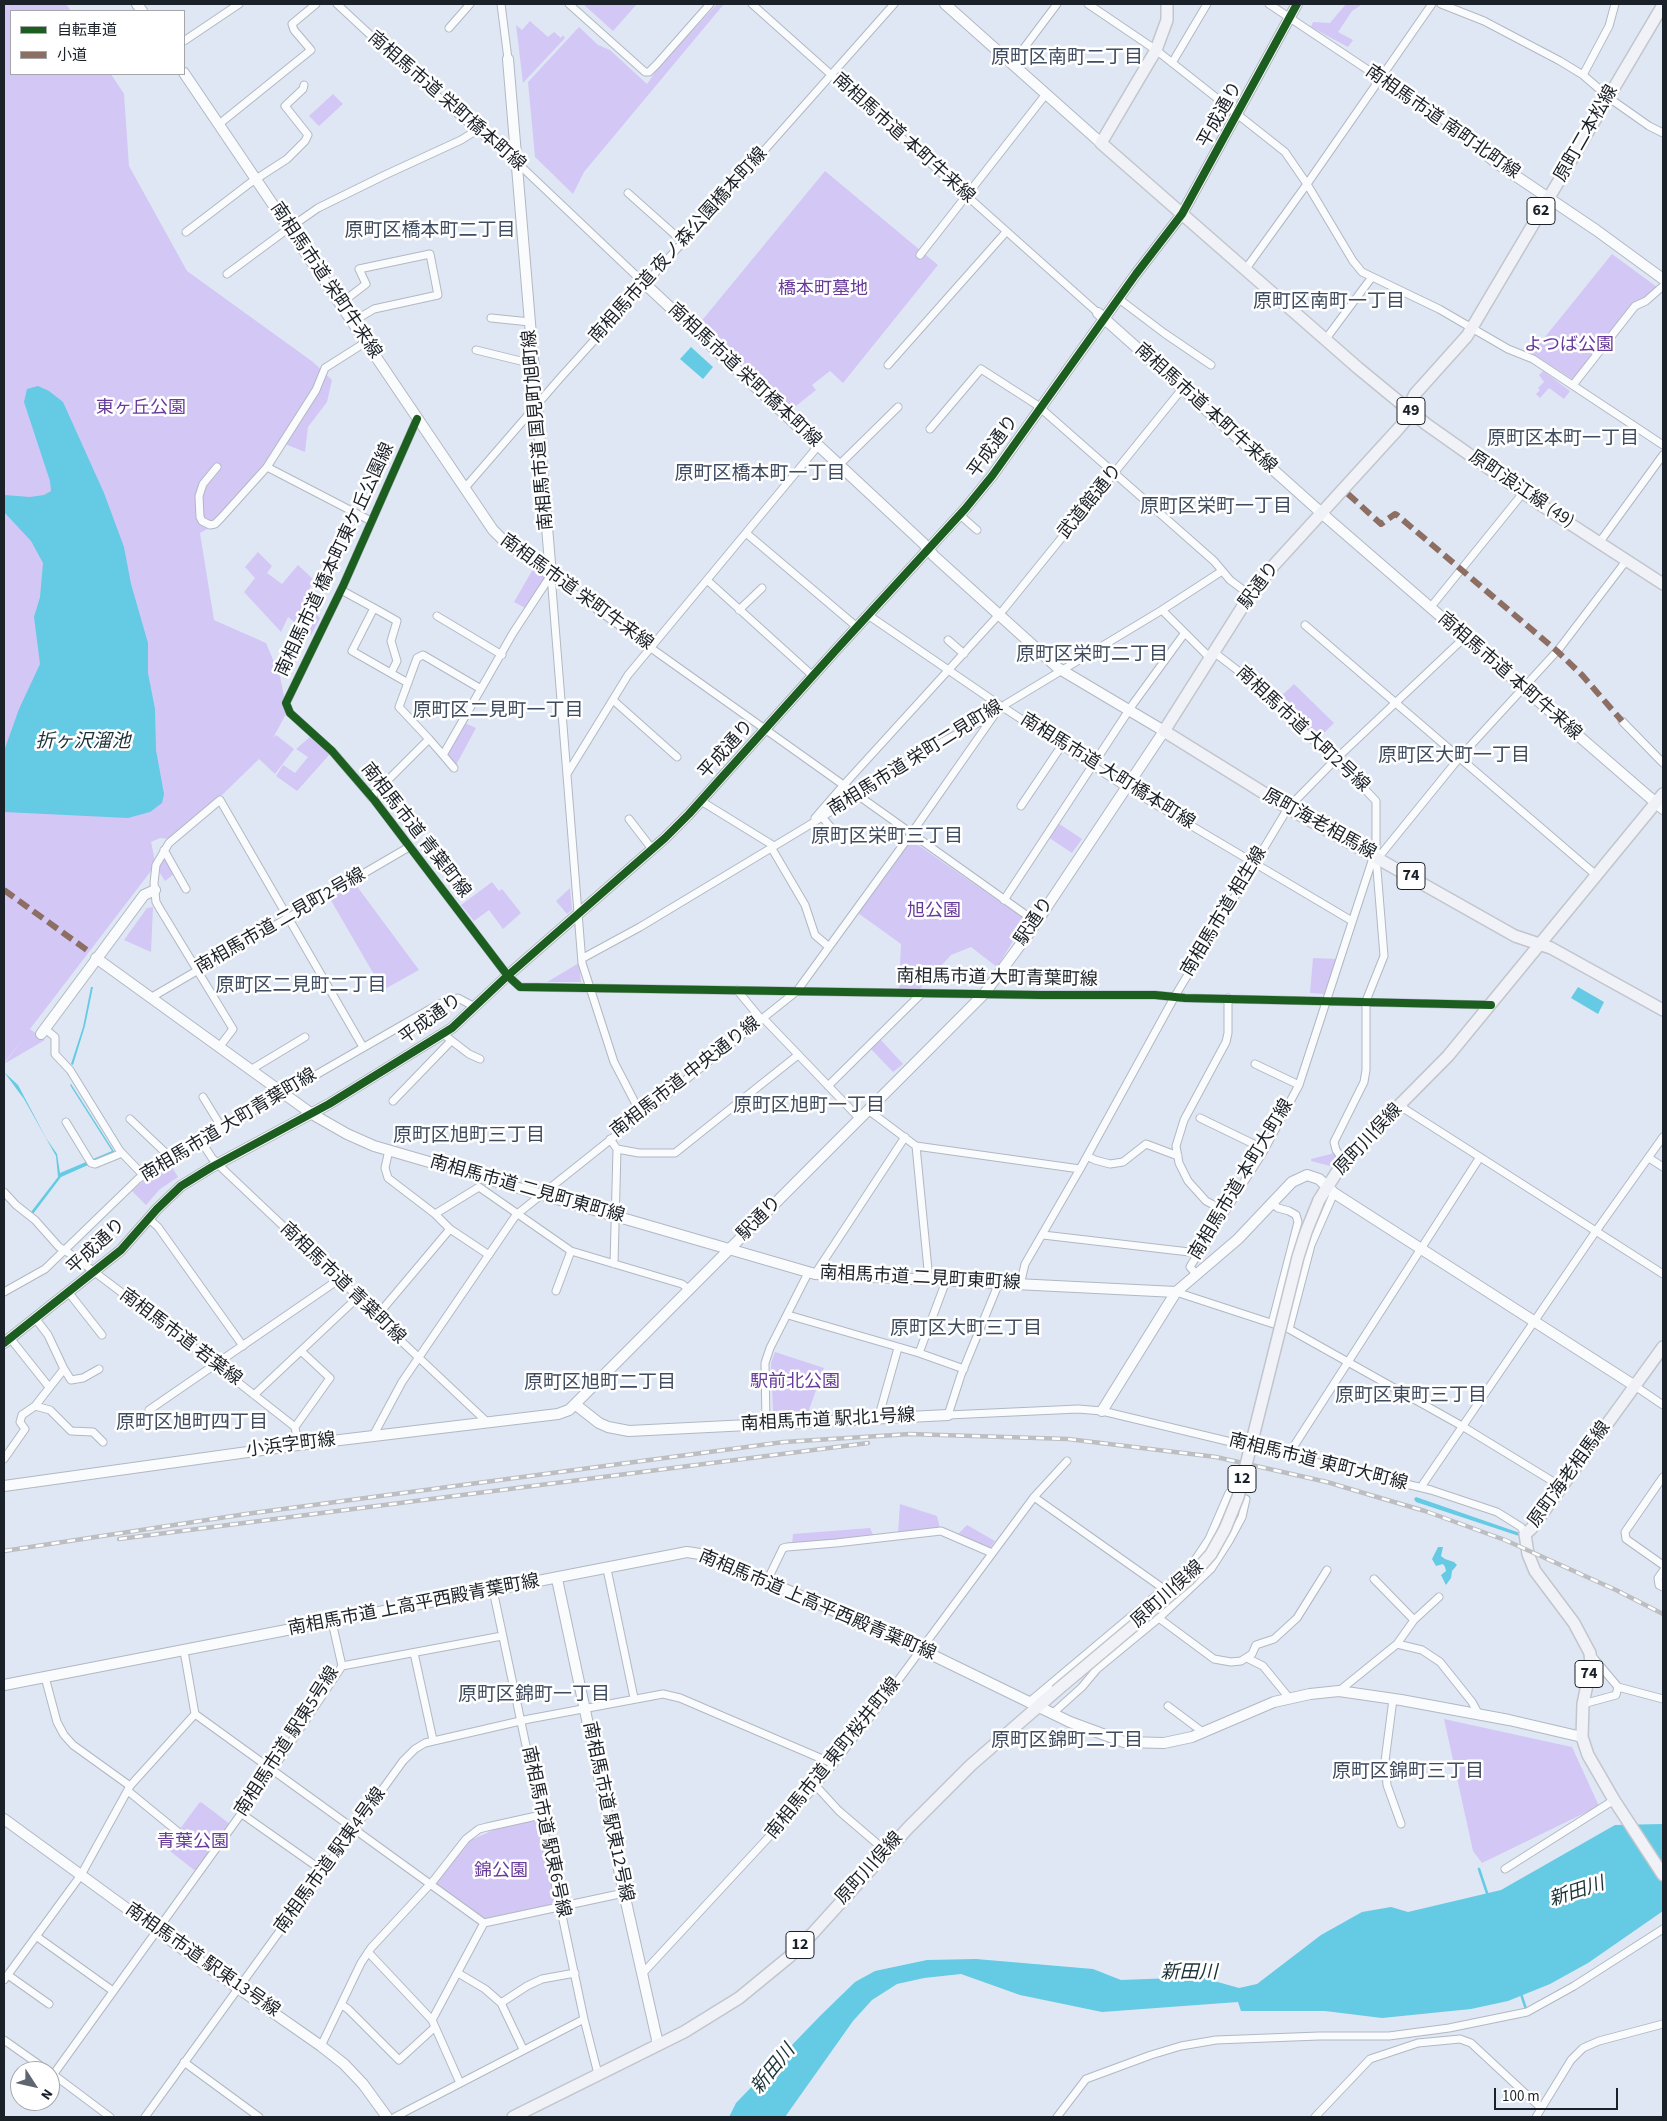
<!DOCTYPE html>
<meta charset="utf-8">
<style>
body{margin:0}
#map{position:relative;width:1667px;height:2121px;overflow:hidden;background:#dfe7f4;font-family:"Source Sans 3","Noto Sans JP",sans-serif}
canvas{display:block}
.frame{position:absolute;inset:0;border:5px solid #1b2129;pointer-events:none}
.legend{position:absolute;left:10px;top:10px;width:175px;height:65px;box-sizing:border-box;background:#fff;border:1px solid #a4a6a9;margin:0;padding:6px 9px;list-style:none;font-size:15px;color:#1b2129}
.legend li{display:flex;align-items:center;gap:10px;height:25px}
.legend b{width:25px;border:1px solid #a4a6a9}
.north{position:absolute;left:10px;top:2061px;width:50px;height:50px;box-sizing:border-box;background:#fff;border:1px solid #a4a6a9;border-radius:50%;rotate:125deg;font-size:14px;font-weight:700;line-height:20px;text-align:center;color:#1b2129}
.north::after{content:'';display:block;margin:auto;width:18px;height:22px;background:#606670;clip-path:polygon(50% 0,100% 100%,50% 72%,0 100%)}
.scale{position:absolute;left:1494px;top:2088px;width:124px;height:22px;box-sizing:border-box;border:2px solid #1b2129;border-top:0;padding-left:6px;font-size:15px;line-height:18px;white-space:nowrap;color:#1b2129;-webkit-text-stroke:4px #fff;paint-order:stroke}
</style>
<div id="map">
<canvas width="1667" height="2121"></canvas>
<div class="frame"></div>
<ul class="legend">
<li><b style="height:6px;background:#1b5e20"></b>自転車道</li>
<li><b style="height:6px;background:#8d6e63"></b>小道</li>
</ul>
<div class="north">N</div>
<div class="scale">100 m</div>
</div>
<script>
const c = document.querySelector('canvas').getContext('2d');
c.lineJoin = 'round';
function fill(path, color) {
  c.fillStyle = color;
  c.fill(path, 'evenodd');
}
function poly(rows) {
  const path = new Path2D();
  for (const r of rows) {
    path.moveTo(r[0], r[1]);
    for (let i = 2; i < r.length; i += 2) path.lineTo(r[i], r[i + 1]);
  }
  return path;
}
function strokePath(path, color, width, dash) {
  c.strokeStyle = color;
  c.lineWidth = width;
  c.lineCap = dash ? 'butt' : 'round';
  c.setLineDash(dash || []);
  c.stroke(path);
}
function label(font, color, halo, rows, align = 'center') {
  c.font = font + ' "Source Sans 3","Noto Sans JP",sans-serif';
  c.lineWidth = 5;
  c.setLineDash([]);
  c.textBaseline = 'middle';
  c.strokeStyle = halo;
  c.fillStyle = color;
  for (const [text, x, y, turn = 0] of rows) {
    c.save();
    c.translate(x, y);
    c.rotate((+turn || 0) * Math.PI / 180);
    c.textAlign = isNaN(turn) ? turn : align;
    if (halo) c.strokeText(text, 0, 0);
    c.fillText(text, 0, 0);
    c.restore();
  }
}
fill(poly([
 [4,4,66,4,71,11,11,11,11,74,111,74,124,94,129,166,187,271,313,362,332,380,327,402,308,427,305,452,285,444,266,472,226,519,200,533,214,620,266,643,280,676,287,712,273,738,276,735,294,749,275,774,259,759,220,797,169,839,160,838,151,842,154,856,154,867,30,1029,45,1040,4,1064,25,1037,4,1063],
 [583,4,637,4,613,31],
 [717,4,724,4,584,172,573,194,535,157,528,82,579,27,598,45,610,50,647,84,658,68],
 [1346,4,1360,4,1360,6,1352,11,1338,32,1353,40,1348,47,1311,27,1313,22,1330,23],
 [530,21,548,37,554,32,561,38,563,35,565,38,523,83,516,25,522,30],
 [333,94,343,104,319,126,309,116],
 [825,171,938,265,843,383,830,371,812,385,816,390,791,410,699,324],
 [1612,254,1657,287,1572,379,1532,353],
 [1543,371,1570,391,1564,399,1549,388,1540,398,1536,394,1540,390,1538,388,1544,382,1539,375],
 [258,552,272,566,267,573,282,584,298,565,314,580,303,601,320,618,311,635,288,617,281,632,244,592,255,578,245,567],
 [533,569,544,576,545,579,527,609,514,602],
 [1294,684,1334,723,1316,741,1275,702],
 [465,723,476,728,456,765,446,755],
 [311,736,330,754,297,791,276,776,283,765,295,773,308,757,296,749],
 [1058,823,1082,839,1072,853,1048,837],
 [911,840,1026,920,997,967,971,947,951,955,920,989,899,989,901,944,858,913],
 [164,856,174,874,165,881,158,870],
 [492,882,499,891,502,889,521,913,503,929,489,910,474,921,461,905],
 [356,885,419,970,383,990,329,897],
 [570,888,572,910,567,914,556,901],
 [153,907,151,952,124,940,147,908],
 [1313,958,1337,959,1324,994,1310,993],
 [579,963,581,982,547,982],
 [880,1039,903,1064,893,1072,870,1048],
 [1335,1153,1338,1156,1335,1165,1330,1166,1311,1161,1311,1159],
 [170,1164,178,1177,160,1189,146,1205,132,1191,150,1175],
 [775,1352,824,1368,809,1410,816,1415,776,1415,773,1411,771,1363],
 [900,1504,937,1516,940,1529,898,1533],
 [967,1525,995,1541,990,1548,957,1535],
 [870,1528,874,1537,792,1545,793,1534],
 [1444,1719,1572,1747,1599,1806,1482,1863,1473,1851],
 [201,1802,230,1824,198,1869,194,1870,166,1848,199,1803],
 [535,1820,539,1822,556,1904,483,1919,436,1885,437,1881,471,1840,496,1829]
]), '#d3c7f6');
fill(poly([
 [691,347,713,367,703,379,680,359],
 [38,386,49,391,63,402,104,493,124,547,131,584,148,643,148,673,155,709,156,750,164,794,162,803,150,812,128,818,4,812,4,751,19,709,40,664,34,617,40,597,43,563,31,541,4,512,4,495,30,497,44,495,51,491,50,481,24,402,27,389],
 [91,987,93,987,85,1026,73,1065,71,1064,83,1027],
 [1578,987,1604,1002,1598,1014,1571,998],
 [4,1072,18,1085,46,1138,57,1154,60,1173,112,1151,70,1085,71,1084,115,1153,61,1177,33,1214,31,1212,58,1177,56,1156,24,1099],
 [1416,1497,1520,1533,1519,1536,1416,1502,1414,1499],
 [1438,1547,1443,1547,1441,1556,1445,1559,1454,1562,1457,1565,1452,1571,1451,1578,1446,1585,1441,1575,1446,1571,1445,1567,1443,1564,1436,1566,1432,1559],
 [1663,1824,1663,1911,1588,1963,1550,1984,1508,2001,1471,2009,1382,2018,1325,2011,1241,2011,1238,2002,1102,2012,1020,1995,961,1974,924,1978,897,1984,872,2000,853,2021,785,2117,729,2117,736,2103,820,2016,855,1982,875,1971,927,1960,976,1959,1093,1969,1121,1980,1200,1977,1239,1988,1257,1984,1321,1935,1362,1912,1391,1907,1408,1912,1501,1890,1615,1825]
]), '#65cae3');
strokePath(poly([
 [1479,1869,1488,1896],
 [1521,1994,1526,2009]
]), '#65cae3', 2.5);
const street = poly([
 [337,4,422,83,479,132,508,154,645,284],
 [501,4,508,59],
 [569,4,645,72,649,72,657,64,710,4],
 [752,4,1098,313],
 [1088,4,1156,50,1285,152,1307,184,1353,261,1362,272,1439,309,1508,349,1533,359,1663,445],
 [1269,4,1449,124,1472,142],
 [1441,4,1484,21,1560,61,1583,75,1612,100,1649,126,1663,133],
 [449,28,470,4],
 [184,41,239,4],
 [1172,63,1207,4],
 [1012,64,1057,4],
 [1583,75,1609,26,1615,4],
 [218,125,311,50,294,30,292,24,316,4],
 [628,193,683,242],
 [186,232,250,183,287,159,305,141,308,135,285,106,303,89,304,85],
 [920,255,1046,94],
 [1245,270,1307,184,1432,4],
 [227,274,285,231,318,208,385,175,461,140,477,130],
 [1119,299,1164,333,1211,365],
 [340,304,366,284,359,269,430,254,438,295,374,309,352,322],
 [491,318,530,322],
 [1325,340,1372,277],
 [366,342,325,368,316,390,267,467,371,521],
 [476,350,533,364],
 [888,365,1006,232],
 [1573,385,1635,306,1646,301,1663,286],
 [417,419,343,586,286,703,290,713,332,751,375,801,508,976,520,987,1040,995,1155,995,1185,998,1490,1005],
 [930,429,981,369,1037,405,1214,561,1230,580,1250,595],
 [839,465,898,407],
 [217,467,203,484,199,496,200,517,202,521,210,525,215,524,221,518,267,467],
 [464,489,561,377,683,242,894,4],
 [960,515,977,530],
 [746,533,857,627],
 [1599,543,1663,455],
 [551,575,561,584,1036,922],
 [551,575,582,963,614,1062,641,1114],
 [707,580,813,676],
 [341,590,374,608,352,651,408,683],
 [374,608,397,621,391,641,397,661,391,673],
 [1430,608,1523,493],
 [739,610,762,588],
 [1162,610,1211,659],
 [868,615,998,704,1121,784,1352,921],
 [437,616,502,655],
 [1305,625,1596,875],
 [948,640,964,654],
 [1215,653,1241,673,1356,780,1376,801,1376,857,1384,956,1366,1001,1366,1070,1364,1082,1334,1142,1336,1150,1344,1161],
 [613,700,677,757],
 [1622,721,1663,763],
 [429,739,443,755,513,633,551,575],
 [443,755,454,768],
 [567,774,628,675,818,446],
 [371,797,429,739,399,707,417,658,423,655,481,689],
 [701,801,774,846],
 [1021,806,1062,745],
 [822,817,839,837],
 [815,818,841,788,1004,609,1182,389],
 [629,819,652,849],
 [771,847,805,905,815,935,829,947],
 [164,850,186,889],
 [1378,858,1460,757,1559,649,1626,561],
 [1004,900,1133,704,1184,634],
 [583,958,640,927,806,827,940,743,995,714,1006,704,1162,610,1222,571],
 [737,990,761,1019],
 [152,997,409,847],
 [763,1018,860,1119],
 [45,1029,55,1037,55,1054,70,1070,120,1151,143,1175],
 [443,1034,469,1054,480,1059],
 [220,1046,233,1029,160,909,156,902,154,883,156,865,169,843,220,800,363,1047],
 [1255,1064,1299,1085],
 [252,1069,305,1037],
 [828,1086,921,994],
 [203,1097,222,1128],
 [393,1101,451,1041],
 [1400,1106,1663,1274],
 [868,1110,916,1146,929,1280],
 [1200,1118,1264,1149],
 [130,1119,171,1158],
 [66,1122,91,1163,95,1164,122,1153],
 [610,1139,617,1149,614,1264],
 [201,1141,212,1158,226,1172,355,1294,380,1321,487,1422],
 [916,1146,1080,1169],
 [617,1149,639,1153,675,1153,798,1055],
 [389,1150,385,1168,388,1178,435,1214,479,1187,571,1251,682,1284,690,1290],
 [1087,1156,1095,1160,1110,1164,1123,1162,1146,1144,1178,1156],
 [1649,1158,1663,1167],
 [4,1192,16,1205,35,1220,59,1247,72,1255,183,1339,295,1427],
 [1272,1203,1278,1208,1289,1211,1296,1215,1298,1222,1272,1323],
 [1225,1211,1206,1201,1188,1181,1179,1163,1176,1146,1184,1120,1226,1042,1228,1033,1228,998],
 [435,1214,450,1229],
 [148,1218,158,1227,243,1346],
 [1043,1235,1198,1253],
 [815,1274,905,1137],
 [1197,1275,1190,1267,1191,1265,1263,1152,1299,1085,1372,861,1376,857],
 [998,1285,961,1375,948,1415,1078,1409,1102,1411,1431,1490,1497,1512,1521,1527,1525,1534],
 [1020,1285,1025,1264,1080,1169,1175,996,1288,808,1336,759,1464,638],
 [556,1291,571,1251],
 [4,1292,45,1269,138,1179,154,1168,439,1004,458,998,475,1007],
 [1176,1292,1289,1329,1462,1426,1562,1487],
 [69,1293,102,1335],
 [788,1315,919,1353,964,1369],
 [376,1317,450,1229,489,1255],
 [1289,1329,1311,1245,1334,1193],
 [10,1338,49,1387],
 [919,1353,946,1281],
 [64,1369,71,1380,83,1378,99,1369],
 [1635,1386,1663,1405],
 [254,1395,358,1297],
 [35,1406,50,1410,71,1431,93,1432,103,1442],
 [149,1410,338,1280],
 [878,1419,898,1348],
 [766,1424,765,1363,770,1348,808,1273],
 [295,1427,330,1378,301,1351],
 [295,1427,298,1445],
 [373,1436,402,1382,516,1215,797,991,911,834,995,714],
 [1290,1456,1292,1449,1480,1157],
 [4,1459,25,1429,20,1422,22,1415,35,1406,64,1369,48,1335,35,1318],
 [1663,1477,1625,1532,1626,1539,1663,1565],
 [1421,1487,1596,1231,1663,1137],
 [1034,1497,1164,1589],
 [607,1569,634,1698],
 [1663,1571,1658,1578,1659,1585,1663,1587],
 [1374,1579,1414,1620],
 [767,1581,783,1548,787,1547,836,1543,941,1531,992,1553],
 [493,1590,584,2019,598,2074],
 [1156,1616,1214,1659,1231,1662,1241,1661,1252,1654,1256,1645,1274,1639,1297,1618,1327,1570],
 [1397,1644,1422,1650,1440,1662,1472,1702,1479,1715],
 [414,1653,433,1740],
 [1591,1655,1618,1687],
 [1247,1658,1263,1666,1290,1699],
 [342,1666,502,1636],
 [45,1677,57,1722,64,1735,73,1745,130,1786],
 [1339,1691,1397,1644,1414,1620,1439,1597],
 [1393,1699,1385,1761,1387,1785,1401,1824],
 [1028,1703,1184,1572,1195,1560,1209,1539,1229,1493,1246,1499,1242,1517,1229,1541,1211,1569,1159,1618,1097,1669,1082,1687,1052,1714],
 [1583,1704,1616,1695,1618,1687,1663,1699],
 [1168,1706,1204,1733],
 [195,1714,484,1923],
 [816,1786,839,1811,887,1852],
 [128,1791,177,1831],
 [242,1814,323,1871],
 [1505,1869,1614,1800],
 [36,1936,113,1991],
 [368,1952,432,2020,460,2083],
 [458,1973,485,1989,501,2003,523,2049],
 [642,1974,816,1786,888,1694,1034,1497,1067,1461],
 [8,1975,49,2004],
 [4,1980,81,1875,130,1786,195,1714,184,1651],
 [501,2003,527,1986,542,1979,575,1973],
 [342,2005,348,2009,399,2060,435,2027],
 [432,2020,484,1923,624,1893],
 [4,2040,48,2071],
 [321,2046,361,1963,371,1948,434,1880,466,1839,479,1829,487,1827,541,1815],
 [184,2062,259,2117],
 [50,2072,110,2117],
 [53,2075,269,1775,342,1666,332,1622],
 [145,2117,403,1761,415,1749,425,1743,529,1719,663,1694,680,1698,834,1764],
 [395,2117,584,2019],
 [1057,2117,1086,2079,1151,2055,1181,2046,1216,2040,1319,2036,1389,2036,1449,2028,1527,2012,1574,1986,1663,1929],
 [1315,2117,1370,2059,1418,2043,1460,2039,1471,2043,1541,2108],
 [1536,2117,1571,2060,1583,2048,1599,2041,1663,2024]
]);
const secondary = poly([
 [137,4,142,11],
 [945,4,1101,143],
 [508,59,551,575],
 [184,73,493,530,502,539,551,575],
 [1472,142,1495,162,1596,230,1663,279],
 [1098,313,1326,517,1663,809],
 [96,958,312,1114,347,1134,374,1146,815,1274,1176,1292],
 [41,1034,144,895,155,890],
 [4,1343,121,1250,157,1209,181,1186,212,1167,329,1104,452,1028,505,978,665,838,689,814,836,650,965,509,992,476,1136,274,1182,214,1297,4],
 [576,1405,599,1423,608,1427,629,1431,948,1415],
 [1102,1411,1176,1292,1238,1239,1292,1182,1307,1175,1319,1179,1334,1193,1635,1386],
 [4,1486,298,1445,558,1414,569,1410,984,994,1032,929,1164,731,1058,668,934,556,923,543,645,284],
 [557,1579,624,1893,658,2044],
 [4,1685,687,1552,706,1555,767,1581,922,1650,1070,1722,1124,1742,1164,1743,1192,1737,1274,1702,1310,1694,1339,1691,1401,1700,1509,1720,1582,1737],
 [4,1819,192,1956,321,2046,344,2064,363,2084,387,2117]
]);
const primary = poly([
 [1167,4,1167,20,1156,50,1101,143,1358,368,1426,424,1538,503,1663,584],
 [1663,5,1467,336,1415,394,1411,402,1405,421,1399,428,1274,565,1250,595,1164,731,1288,808,1515,936,1551,948,1663,1010],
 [1319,1200,1344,1161,1448,1056,1663,794],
 [1663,1347,1531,1529,1525,1534,1528,1554,1535,1571,1574,1623,1590,1653,1591,1665,1583,1704,1582,1737,1588,1755,1614,1800,1663,1875],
 [513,2117,684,2032,739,1998,789,1957,813,1933,908,1828,971,1765,1056,1691]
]);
strokePath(street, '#b2b8c2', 9);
strokePath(secondary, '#b2b8c2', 12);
strokePath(primary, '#c2c6cc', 14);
strokePath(street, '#fafbfd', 7);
strokePath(secondary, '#fafbfd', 10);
strokePath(primary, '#f0f2f7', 11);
const rail = poly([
 [119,1539,868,1443],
 [4,1551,246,1514,784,1442,910,1434,1068,1439,1216,1457,1327,1482,1377,1497,1425,1511,1505,1540,1616,1590,1663,1614]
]);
strokePath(rail, '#bcbec1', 4.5);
strokePath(rail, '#fff', 2.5, [8]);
const primaryBridge = poly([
 [1056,1691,1188,1580,1211,1554,1225,1529,1238,1497,1298,1257,1306,1232,1319,1200]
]);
strokePath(primaryBridge, '#c2c6cc', 14, []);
strokePath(primaryBridge, '#f0f2f7', 11);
strokePath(poly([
 [1348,494,1381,524,1395,514,1397,515,1557,651,1582,675,1622,721],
 [4,890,91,953]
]), '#8d6e63', 6, [12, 6]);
strokePath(poly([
 [417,419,343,586,286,703,290,713,332,751,375,801,508,976,520,987,1040,995,1155,995,1185,998,1491,1005],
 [4,1343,121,1250,157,1209,181,1186,212,1167,329,1104,452,1028,505,978,665,838,689,814,836,650,965,509,992,476,1136,274,1182,214,1297,4]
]), '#1b5e20', 8);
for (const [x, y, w] of [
 [1541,211,28],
 [1411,411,28],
 [1411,876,28],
 [1242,1479,28],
 [1589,1674,28],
 [800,1945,28]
]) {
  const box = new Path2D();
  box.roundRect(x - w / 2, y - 13.5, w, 27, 4);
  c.fillStyle = '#fff';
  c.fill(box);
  strokePath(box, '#1b2129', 1);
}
label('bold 16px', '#1b2129', null, [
 ["62",1541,211],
 ["49",1411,411],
 ["74",1411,876],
 ["12",1242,1479],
 ["74",1589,1674],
 ["12",800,1945]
]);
label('18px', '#1b2129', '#fff', [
 ["南相馬市道 栄町橋本町線",446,102,41],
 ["平成通り",1221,115,-61],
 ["南相馬市道 南町北町線",1442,123,35],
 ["原町二本松線",1587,134,-60],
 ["南相馬市道 本町牛来線",903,139,42],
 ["南相馬市道 夜ノ森公園橋本町線",679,246,-48],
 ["南相馬市道 栄町牛来線",325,281,56],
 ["南相馬市道 栄町橋本町線",744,376,43],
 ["南相馬市道 本町牛来線",1205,409,42],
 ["南相馬市道 国見町旭町線",539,430,-95],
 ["平成通り",994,447,-54],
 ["原町浪江線 (49)",1521,490,34],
 ["武道館通り",1091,502,-51],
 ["南相馬市道 橋本町東ケ丘公園線",336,560,-65],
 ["駅通り",1260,586,-53],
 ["南相馬市道 栄町牛来線",576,593,36],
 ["南相馬市道 本町牛来線",1509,677,41],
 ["南相馬市道 大町2号線",1302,730,43],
 ["平成通り",727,750,-48],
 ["南相馬市道 栄町二見町線",916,759,-32],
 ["南相馬市道 大町橋本町線",1107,772,32],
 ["原町海老相馬線",1319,825,29],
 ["南相馬市道 青葉町線",415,831,52],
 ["南相馬市道 相生線",1225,912,-59],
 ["南相馬市道 二見町2号線",281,922,-30],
 ["駅通り",1035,922,-56],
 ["南相馬市道 大町青葉町線",997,979,1],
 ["平成通り",431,1020,-36],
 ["南相馬市道 中央通り線",686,1078,-38],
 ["南相馬市道 大町青葉町線",229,1126,-31],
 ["原町川俣線",1369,1140,-47],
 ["南相馬市道 本町大町線",1242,1180,-59],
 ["南相馬市道 二見町東町線",527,1190,16],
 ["駅通り",760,1219,-45],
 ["平成通り",97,1247,-43],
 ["南相馬市道 二見町東町線",920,1279,3],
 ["南相馬市道 青葉町線",342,1284,44],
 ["南相馬市道 若葉線",180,1338,37],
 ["南相馬市道 駅北1号線",828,1421,-3],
 ["小浜字町線",291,1446,-7],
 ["南相馬市道 東町大町線",1318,1463,14],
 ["原町海老相馬線",1570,1475,-54],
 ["原町川俣線",1168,1595,-42],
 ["南相馬市道 上高平西殿青葉町線",414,1606,-11],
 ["南相馬市道 上高平西殿青葉町線",817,1606,23],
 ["南相馬市道 駅東5号線",288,1742,-57],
 ["南相馬市道 東町桜井町線",834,1759,-51],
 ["南相馬市道 駅東12号線",607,1812,78],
 ["南相馬市道 駅東6号線",545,1832,78],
 ["南相馬市道 駅東4号線",331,1861,-54],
 ["原町川俣線",870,1869,-48],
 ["南相馬市道 駅東13号線",202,1961,35]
]);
label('18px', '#673b9a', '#fff', [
 ["橋本町墓地",823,290],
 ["よつば公園",1569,346],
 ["東ヶ丘公園",141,409],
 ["旭公園",934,912],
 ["駅前北公園",795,1383],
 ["青葉公園",193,1843],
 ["錦公園",501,1872]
]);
label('19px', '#404c5f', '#fff', [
 ["原町区南町二丁目",1067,59],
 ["原町区橋本町二丁目",430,232],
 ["原町区南町一丁目",1329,303],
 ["原町区本町一丁目",1563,440],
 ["原町区橋本町一丁目",760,475],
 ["原町区栄町一丁目",1216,508],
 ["原町区栄町二丁目",1092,656],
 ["原町区二見町一丁目",498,712],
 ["原町区大町一丁目",1454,757],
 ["原町区栄町三丁目",887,838],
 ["原町区二見町二丁目",301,987],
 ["原町区旭町一丁目",809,1107],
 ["原町区旭町三丁目",469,1137],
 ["原町区大町三丁目",966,1330],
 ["原町区旭町二丁目",600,1384],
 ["原町区東町三丁目",1411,1397],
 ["原町区旭町四丁目",192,1424],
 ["原町区錦町一丁目",534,1696],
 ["原町区錦町二丁目",1067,1742],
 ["原町区錦町三丁目",1408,1773]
]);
label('italic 19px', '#1b3237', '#fff', [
 ["折ヶ沢溜池",83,743],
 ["新田川",1577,1893,-18],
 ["新田川",1189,1974],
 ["新田川",774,2070,-51]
]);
</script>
